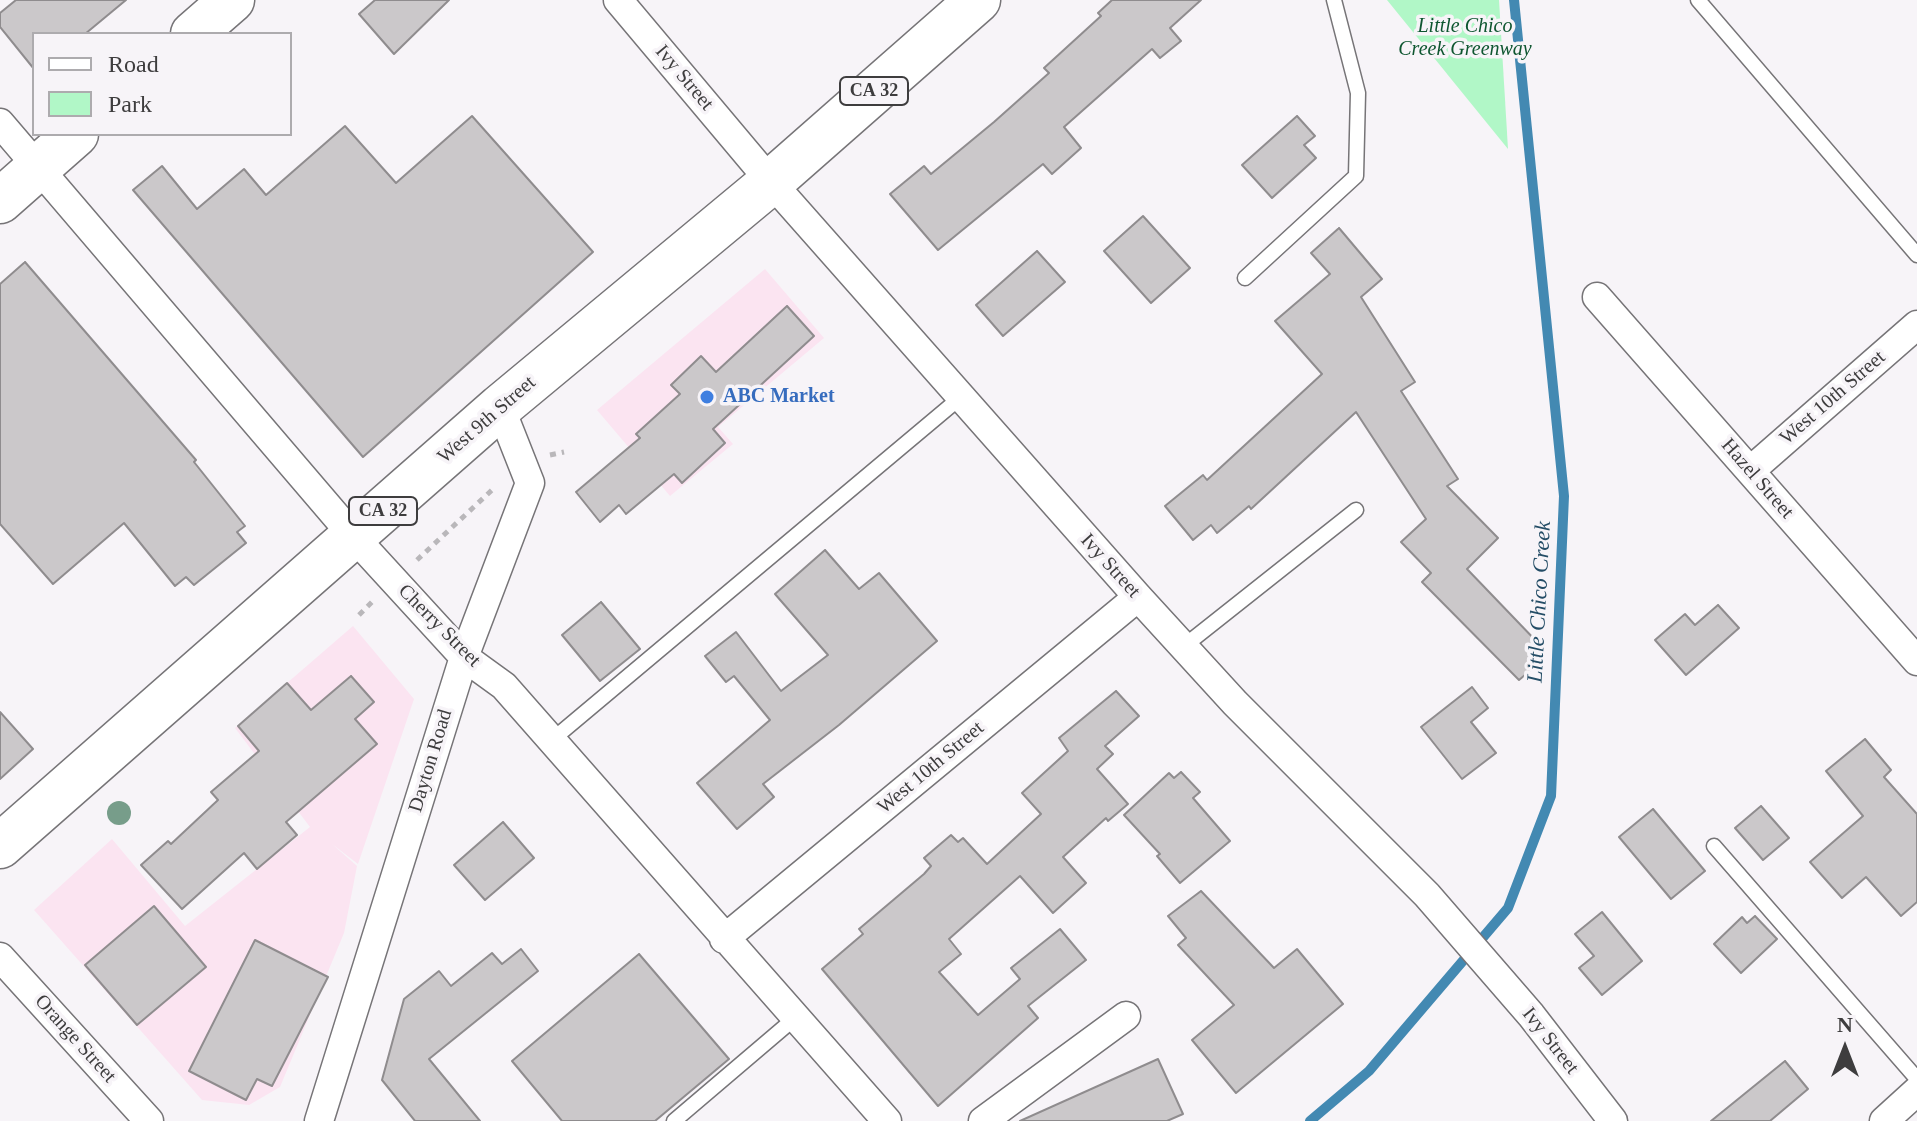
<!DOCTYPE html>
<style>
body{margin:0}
#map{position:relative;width:1917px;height:1121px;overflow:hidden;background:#f7f4f8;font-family:Georgia,serif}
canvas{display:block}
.legend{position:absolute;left:32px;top:32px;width:260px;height:104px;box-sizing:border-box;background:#f7f4f8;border:2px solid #adabae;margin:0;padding:10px 14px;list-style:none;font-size:24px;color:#3e3d3e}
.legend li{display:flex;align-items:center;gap:16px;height:40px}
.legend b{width:40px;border:2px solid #adabae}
.north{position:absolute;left:1805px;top:1009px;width:80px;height:80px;-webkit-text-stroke:6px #f7f4f8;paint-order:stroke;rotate:0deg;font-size:22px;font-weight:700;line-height:32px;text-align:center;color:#3e3d3e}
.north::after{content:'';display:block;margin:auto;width:28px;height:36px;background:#3e3d3e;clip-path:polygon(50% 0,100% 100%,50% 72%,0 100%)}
</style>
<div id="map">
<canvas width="1917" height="1121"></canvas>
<ul class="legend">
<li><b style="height:10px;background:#fff"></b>Road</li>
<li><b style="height:22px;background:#b1f7c7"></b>Park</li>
</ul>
<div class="north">N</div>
</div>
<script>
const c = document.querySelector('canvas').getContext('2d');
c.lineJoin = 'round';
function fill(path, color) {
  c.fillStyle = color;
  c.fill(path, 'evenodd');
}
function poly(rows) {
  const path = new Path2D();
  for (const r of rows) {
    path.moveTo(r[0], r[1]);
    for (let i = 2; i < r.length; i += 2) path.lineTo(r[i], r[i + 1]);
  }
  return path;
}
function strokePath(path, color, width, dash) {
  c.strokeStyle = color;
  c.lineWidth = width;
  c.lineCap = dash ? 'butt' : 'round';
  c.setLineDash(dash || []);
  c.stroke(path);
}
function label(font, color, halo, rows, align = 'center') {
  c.font = font + ' Georgia,serif';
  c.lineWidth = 7;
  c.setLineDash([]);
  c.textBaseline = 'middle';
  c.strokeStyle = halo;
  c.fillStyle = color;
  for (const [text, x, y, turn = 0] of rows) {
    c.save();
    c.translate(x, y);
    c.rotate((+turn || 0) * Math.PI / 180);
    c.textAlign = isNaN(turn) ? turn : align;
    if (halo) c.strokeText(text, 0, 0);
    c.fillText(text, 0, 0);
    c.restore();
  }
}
fill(poly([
 [765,269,824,338,718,427,733,444,670,496,597,410],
 [353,626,414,699,358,864,332,844,357,866,344,933,280,1087,249,1105,202,1100,34,910,112,839,185,926,310,827,235,728]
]), '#fbe4f1');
fill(poly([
 [1387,0,1499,0,1508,149]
]), '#b1f7c7');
strokePath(poly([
 [1310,1121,1369,1071,1508,908,1551,796,1564,496,1514,0]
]), '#4389b2', 10);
const building = poly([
 [16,0,126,0,85,34,34,34,34,69,0,27,0,13,16,0],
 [375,0,449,0,394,54,359,14,375,0],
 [1112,0,1201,0,1170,28,1181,41,1160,58,1152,49,1064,127,1081,148,1052,174,1043,164,938,250,890,194,924,166,931,174,994,122,1049,73,1044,68,1101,16,1098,13,1112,0],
 [472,116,593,252,363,457,133,190,162,166,197,209,244,169,266,195,345,126,396,183,472,116],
 [1297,116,1315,136,1304,145,1316,158,1272,198,1242,165,1297,116],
 [1143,216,1190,268,1151,303,1104,251,1143,216],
 [1339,228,1382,279,1361,297,1415,382,1401,391,1458,479,1447,486,1498,538,1467,569,1539,644,1534,648,1544,659,1519,680,1422,582,1431,573,1401,542,1426,519,1356,412,1251,509,1249,506,1217,533,1211,525,1193,540,1165,506,1203,475,1207,480,1322,374,1275,321,1330,274,1311,253,1339,228],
 [1037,251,1065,282,1003,336,976,305,1037,251],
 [25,262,196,460,194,462,245,526,237,532,246,543,194,585,186,577,175,586,124,523,53,584,0,524,0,284,25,262],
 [787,306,814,336,713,429,725,443,682,483,674,474,626,514,619,505,600,522,576,492,640,438,636,434,680,394,671,385,701,356,716,372,787,306],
 [825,550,859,589,879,573,937,641,839,725,763,784,774,797,737,829,697,783,770,720,734,676,726,682,705,656,736,632,781,691,828,655,775,594,825,550],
 [601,602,640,649,600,681,562,635,601,602],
 [1718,605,1739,628,1686,675,1655,640,1685,614,1695,625,1718,605],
 [351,676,374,702,355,719,377,744,286,822,297,835,257,869,244,853,182,909,141,865,168,841,171,844,218,800,211,792,259,751,238,726,287,683,311,710,351,676],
 [1472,687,1488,708,1471,722,1496,753,1462,779,1421,727,1472,687],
 [1116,691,1139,716,1105,746,1113,754,1097,769,1128,804,1108,821,1106,818,1063,857,1086,883,1053,913,1020,876,949,939,961,954,939,972,978,1015,1020,979,1011,968,1060,929,1086,960,1028,1006,1038,1018,938,1106,822,969,863,934,859,929,924,874,931,866,924,858,951,835,958,842,963,838,987,864,1041,814,1022,793,1068,751,1059,738,1116,691],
 [0,712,33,749,0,779,0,712],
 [1865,739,1891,770,1884,777,1917,814,1917,902,1901,916,1866,877,1842,898,1810,862,1863,816,1826,771,1865,739],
 [1181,772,1200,792,1193,798,1230,841,1180,883,1157,856,1160,854,1124,815,1169,773,1174,778,1181,772],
 [1761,806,1789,838,1763,860,1735,828,1761,806],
 [1653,809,1705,871,1671,899,1619,837,1653,809],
 [503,822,534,858,485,900,454,865,503,822],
 [1201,891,1274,968,1297,949,1343,1004,1236,1093,1192,1040,1234,1005,1178,945,1186,938,1168,916,1201,891],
 [154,906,206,967,137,1025,85,965,154,906],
 [1602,912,1642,961,1602,995,1579,968,1594,956,1575,934,1602,912],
 [1755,916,1777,939,1741,973,1714,944,1742,917,1747,923,1755,916],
 [255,940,328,977,272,1086,257,1079,246,1100,189,1071,255,940],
 [521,949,538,971,429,1059,480,1121,415,1121,382,1080,404,999,439,971,451,986,492,953,502,964,521,949],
 [639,954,729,1059,655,1121,562,1121,512,1061,639,954],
 [1158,1059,1183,1114,1167,1121,1020,1121,1158,1059],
 [1785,1061,1808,1089,1770,1121,1711,1121,1785,1061]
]);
fill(building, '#cbc8ca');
strokePath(building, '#8f8c8e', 2);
const service = poly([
 [1698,0,1917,255],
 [1245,278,1356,176,1358,93,1334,0],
 [1183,647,1356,510],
 [552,740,961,397],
 [1714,846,1917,1079],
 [674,1121,795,1018]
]);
const minor = poly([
 [618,0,771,182,1138,597,1235,703,1427,895,1531,1015,1613,1121],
 [0,123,354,537,464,657,504,686,887,1121],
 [1597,297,1917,661],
 [1750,471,1917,325],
 [724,939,1138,597],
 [0,957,149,1121],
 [319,1121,464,657,530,483,500,407],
 [983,1121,1126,1016],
 [1884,1121,1917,1091]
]);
const primary = poly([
 [193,34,232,0],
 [0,201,76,134],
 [0,846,500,407,771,182,978,0]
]);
strokePath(service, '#767477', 17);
strokePath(minor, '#767477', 31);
strokePath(primary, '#767477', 47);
strokePath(poly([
 [550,455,564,452],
 [417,560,492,490],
 [359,615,372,602]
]), '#b9b7ba', 5, [6, 6]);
strokePath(service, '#fff', 14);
strokePath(minor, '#fff', 28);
strokePath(primary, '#fff', 44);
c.fillStyle = '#779d8a';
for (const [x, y] of [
 [119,813]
]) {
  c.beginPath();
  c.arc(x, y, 12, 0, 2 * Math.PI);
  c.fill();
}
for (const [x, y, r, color] of [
 [707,397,8,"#3f7fe0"]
]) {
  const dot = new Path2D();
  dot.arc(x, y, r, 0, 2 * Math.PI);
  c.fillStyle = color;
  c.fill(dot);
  strokePath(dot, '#f7f4f8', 3);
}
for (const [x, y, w] of [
 [874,91,68],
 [383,511,68]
]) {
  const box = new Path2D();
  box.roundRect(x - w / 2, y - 14, w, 28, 6);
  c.fillStyle = '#f7f4f8';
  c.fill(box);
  strokePath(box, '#3e3d3e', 2);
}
label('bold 18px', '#3e3d3e', null, [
 ["CA 32",874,91],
 ["CA 32",383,511]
]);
label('italic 20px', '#0e5630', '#f7f4f8', [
 ["Little Chico",1465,27],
 ["Creek Greenway",1465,50]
]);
label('20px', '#3e3d3e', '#f7f4f8', [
 ["Ivy Street",684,78,50],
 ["West 10th Street",1833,398,-41],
 ["West 9th Street",487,420,-41],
 ["Hazel Street",1757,479,49],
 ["Ivy Street",1110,566,48],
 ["Cherry Street",439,626,45],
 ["Dayton Road",431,761,-73],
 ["West 10th Street",931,768,-40],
 ["Orange Street",75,1039,48],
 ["Ivy Street",1550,1041,52]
]);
label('bold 20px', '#366cbe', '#f7f4f8', [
 ["ABC Market",723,397]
], 'left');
label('italic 22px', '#244d66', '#f7f4f8', [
 ["Little Chico Creek",1540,602,-87]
]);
</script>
